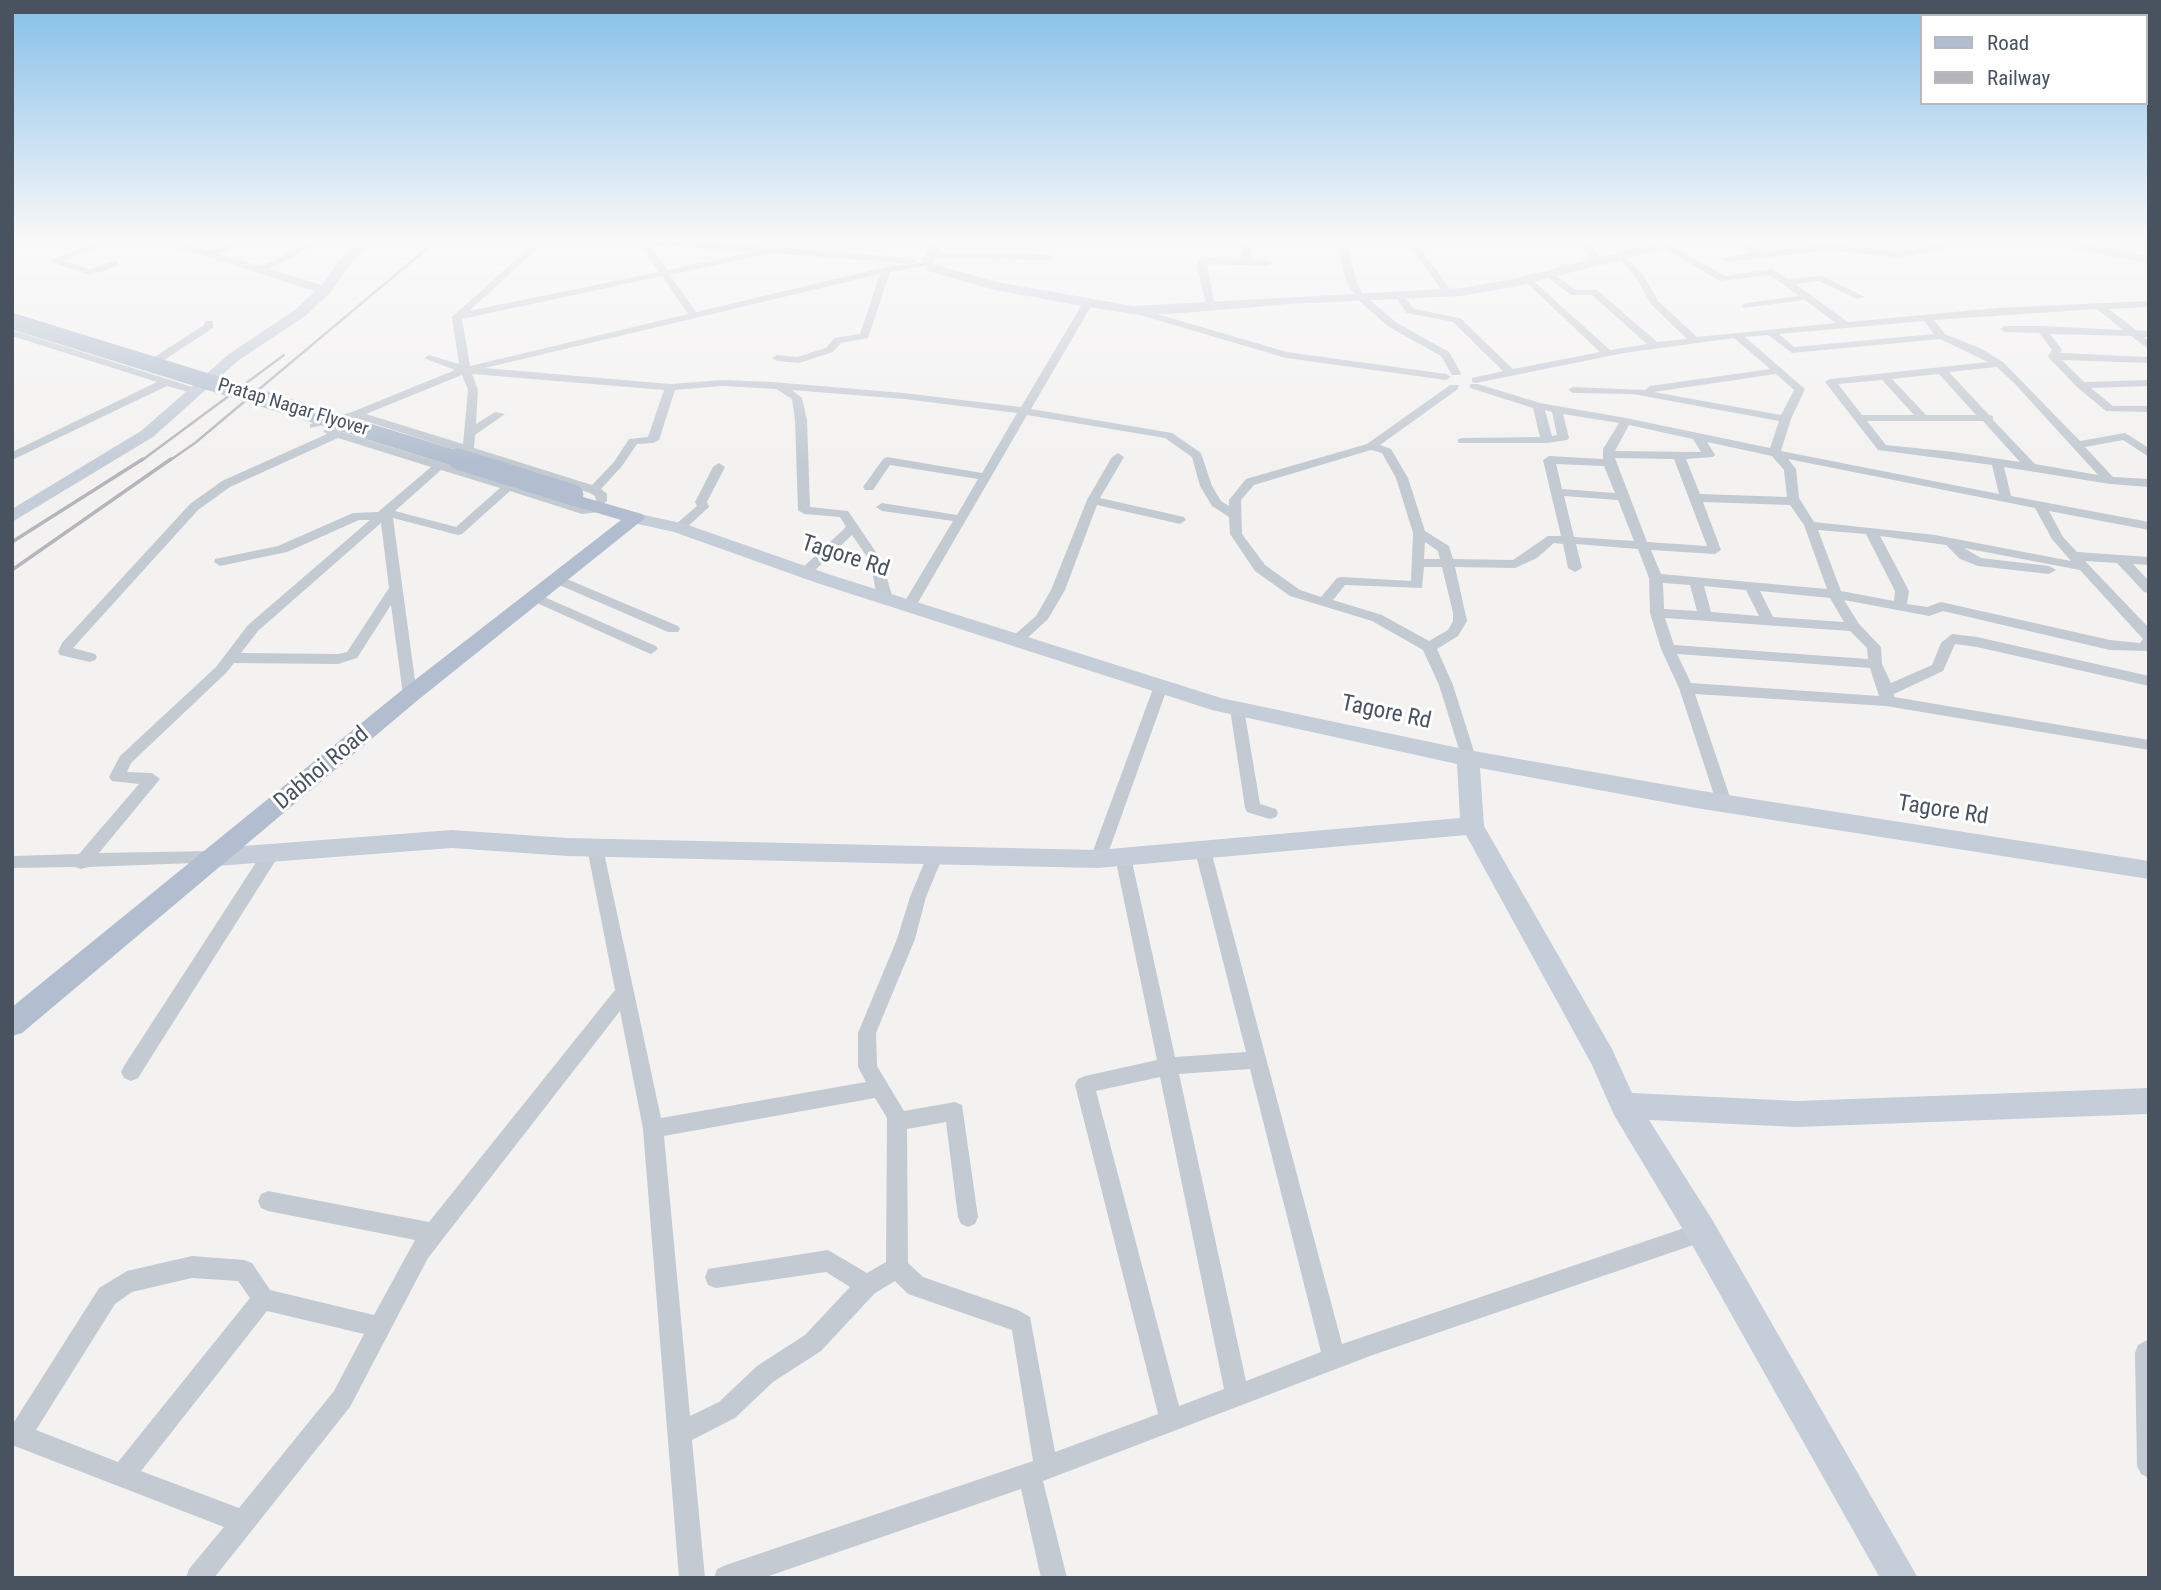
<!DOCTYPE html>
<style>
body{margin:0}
#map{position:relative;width:2161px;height:1590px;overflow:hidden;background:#f3f2f1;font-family:"Roboto Condensed",sans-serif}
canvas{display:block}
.frame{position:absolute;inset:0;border:14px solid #49535f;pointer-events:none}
.legend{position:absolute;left:1920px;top:14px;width:228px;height:91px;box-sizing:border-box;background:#fff;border:2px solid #b6babf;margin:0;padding:9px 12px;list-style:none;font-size:21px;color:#49535f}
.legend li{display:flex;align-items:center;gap:14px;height:35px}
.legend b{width:35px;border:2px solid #b6babf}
</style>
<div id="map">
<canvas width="2161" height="1590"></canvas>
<div class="frame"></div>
<ul class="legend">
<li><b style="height:9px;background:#b2becf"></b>Road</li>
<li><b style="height:9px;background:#b4b6bb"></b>Railway</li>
</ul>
</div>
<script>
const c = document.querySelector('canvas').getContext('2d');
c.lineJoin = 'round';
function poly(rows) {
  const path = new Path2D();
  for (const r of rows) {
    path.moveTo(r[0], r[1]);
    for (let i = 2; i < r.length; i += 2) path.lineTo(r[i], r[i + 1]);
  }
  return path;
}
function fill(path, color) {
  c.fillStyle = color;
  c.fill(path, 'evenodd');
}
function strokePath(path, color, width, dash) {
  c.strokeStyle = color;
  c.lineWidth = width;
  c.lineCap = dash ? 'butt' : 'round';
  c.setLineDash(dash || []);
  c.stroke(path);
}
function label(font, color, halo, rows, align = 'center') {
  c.font = font + ' "Roboto Condensed",sans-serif';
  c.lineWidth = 6;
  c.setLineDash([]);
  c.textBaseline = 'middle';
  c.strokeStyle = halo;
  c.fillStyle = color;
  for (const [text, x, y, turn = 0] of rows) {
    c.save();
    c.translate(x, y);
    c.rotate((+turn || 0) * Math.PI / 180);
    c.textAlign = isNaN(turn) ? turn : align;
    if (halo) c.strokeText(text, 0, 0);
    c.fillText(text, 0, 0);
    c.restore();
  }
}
fill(poly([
 [101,240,114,240,63,261,90,269,115,261,118,262,118,266,90,275,49,261,101,240],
 [192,240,205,240,182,250,177,247,192,240],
 [234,240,246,240,213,257,205,255,234,240],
 [313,240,324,240,263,272,255,270,313,240],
 [538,240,547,240,469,311,659,272,639,243,634,240,675,240,774,247,911,258,916,261,911,264,772,253,670,275,696,312,886,267,926,262,931,265,890,272,868,338,841,343,833,352,799,363,777,361,772,358,777,355,797,357,826,348,834,338,860,334,880,274,485,368,670,384,722,380,772,382,904,393,1021,407,1083,303,1091,301,1093,303,1031,409,1172,433,1201,453,1212,486,1221,501,1229,506,1229,500,1246,479,1367,444,1450,385,1458,385,1458,389,1380,445,1391,449,1408,478,1425,531,1449,546,1453,559,1513,560,1548,536,1561,536,1543,460,1549,456,1603,459,1603,449,1619,423,1563,414,1569,438,1567,440,1547,443,1458,443,1458,439,1462,438,1540,437,1533,408,1470,388,1470,384,1478,384,1540,403,1626,418,1770,448,1779,421,1633,394,1573,393,1568,390,1573,387,1645,390,1650,386,1770,369,1734,338,1624,353,1476,383,1472,382,1472,378,1503,371,1453,322,1407,313,1394,295,1396,293,1402,293,1414,309,1460,318,1513,369,1600,352,1525,281,1523,279,1528,276,1610,350,1647,344,1592,295,1571,295,1546,276,1546,272,1549,271,1576,290,1597,290,1657,342,1687,339,1651,304,1637,279,1617,256,1622,253,1644,276,1658,301,1697,337,1836,323,1805,300,1743,308,1741,306,1746,303,1799,296,1770,275,1720,281,1662,247,1660,245,1665,242,1725,276,1772,269,1788,279,1823,276,1865,297,1857,299,1819,281,1795,284,1848,322,1997,308,2149,301,2149,307,2109,309,2136,330,2149,331,2149,337,2144,337,2149,341,2149,349,2131,336,2050,334,2062,350,2060,353,2149,357,2149,363,2062,360,2084,382,2149,380,2149,386,2091,388,2113,406,2149,406,2149,412,2106,411,2077,387,2049,358,2048,356,2052,350,2039,333,2005,332,2000,329,2005,326,2041,326,2123,330,2097,309,1934,320,1945,334,1982,349,2003,362,2080,441,2125,433,2149,448,2149,457,2123,440,2085,447,2113,477,2149,479,2149,487,2110,484,2004,467,2011,496,2149,522,2149,530,2049,511,2063,537,2077,552,2149,557,2149,565,2133,564,2149,581,2149,593,2144,592,2117,563,2085,561,2149,628,2148,651,2110,650,1943,611,1929,616,1844,600,1859,624,1881,647,1882,664,1891,683,1932,665,1941,643,1952,634,1977,637,2149,676,2149,686,1977,647,1955,644,1943,671,1894,694,1894,697,2149,740,2149,750,1886,706,1695,694,1732,803,1730,807,1718,807,1679,688,1661,649,1650,613,1649,578,1638,549,1576,544,1582,568,1575,572,1568,568,1563,544,1554,543,1537,558,1515,568,1455,567,1467,621,1458,636,1437,649,1453,685,1476,758,1473,762,1463,762,1439,685,1423,650,1372,621,1290,596,1255,571,1230,534,1229,517,1212,506,1200,486,1192,457,1165,438,1027,415,916,606,909,610,902,606,953,521,882,511,876,507,882,503,957,515,978,479,890,465,873,490,865,490,863,487,883,459,887,457,982,473,1017,413,904,399,792,390,802,398,807,420,810,507,848,511,882,561,893,599,886,603,877,597,870,561,852,535,810,575,800,575,798,572,846,527,840,517,804,514,798,510,795,420,792,399,776,389,722,386,675,390,659,440,653,443,637,444,622,466,601,489,607,494,607,501,601,505,597,504,595,496,590,493,356,418,310,428,310,424,352,412,455,370,424,358,429,355,459,364,452,317,538,240],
 [649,244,753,252,667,270,649,244],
 [662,276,688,314,470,366,462,319,662,276],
 [1924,321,1934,334,1794,347,1779,334,1924,321],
 [1768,335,1792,353,1940,339,1988,362,1830,379,1825,382,1878,450,1992,465,1999,494,1781,451,1791,419,1805,389,1745,337,1768,335],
 [1997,367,2016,385,2098,475,2035,464,1993,420,1993,416,1989,415,1949,372,1997,367],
 [472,374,664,390,648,437,629,439,614,462,592,485,474,448,475,435,505,414,495,412,476,424,478,390,472,374],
 [1776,374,1794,390,1781,415,1654,392,1776,374],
 [1939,374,1976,415,1926,415,1892,379,1939,374],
 [462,375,468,390,463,444,366,414,462,375],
 [1882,380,1914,415,1862,415,1838,384,1882,380],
 [1545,410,1552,412,1557,435,1552,436,1545,410],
 [1867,421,1983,421,2020,462,1954,452,1886,445,1867,421],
 [1629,425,1693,439,1701,452,1615,451,1629,425],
 [1707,442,1772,456,1784,470,1787,497,1700,494,1686,459,1713,457,1715,455,1707,442],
 [1371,450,1382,453,1396,478,1413,533,1411,581,1342,577,1337,578,1321,597,1300,590,1265,565,1242,534,1241,500,1254,485,1371,450],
 [1615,458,1674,459,1707,546,1647,542,1615,458],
 [1788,459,2035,508,2052,539,2071,561,1935,535,1814,522,1799,498,1796,469,1788,459],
 [1556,464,1604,466,1615,493,1562,489,1556,464],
 [1564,496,1618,500,1634,541,1574,537,1564,496],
 [1703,502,1790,505,1804,525,1827,589,1661,574,1651,550,1715,554,1721,550,1703,502],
 [1818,530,1866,534,1895,591,1894,601,1841,591,1818,530],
 [1880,536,1946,545,1960,559,1978,566,2049,574,2056,570,2049,566,1981,558,1964,548,2080,570,2143,639,2140,643,2110,640,1941,602,1927,607,1907,604,1909,591,1880,536],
 [1425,542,1438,551,1440,559,1424,559,1425,542],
 [1424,567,1442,567,1453,613,1453,621,1448,630,1429,641,1382,615,1333,600,1345,585,1422,588,1424,567],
 [1663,583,1690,585,1697,611,1664,609,1663,583],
 [1704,586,1746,590,1759,616,1711,612,1704,586],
 [1760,591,1830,598,1844,622,1773,617,1760,591],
 [1665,618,1850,631,1867,648,1868,659,1674,645,1665,618],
 [1677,654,1870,668,1879,696,1691,683,1677,654],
 [1241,240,1251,240,1251,260,1268,260,1273,263,1268,266,1207,264,1215,307,1207,309,1197,265,1199,261,1204,258,1241,259,1241,240],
 [1336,240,1346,240,1357,283,1364,295,1397,323,1449,352,1461,373,1460,375,1452,375,1441,356,1389,327,1357,299,1347,283,1336,240],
 [1406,240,1415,240,1453,293,1451,295,1445,295,1406,240],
 [1577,240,1586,240,1602,259,1602,263,1596,263,1577,240],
 [1731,240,1742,240,1762,252,1829,244,1901,252,1959,240,1977,240,1901,258,1829,250,1728,262,1723,259,1725,257,1751,253,1731,240],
 [941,253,1047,254,1052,257,1047,260,938,258,936,256,941,253],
 [1133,307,1287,352,1446,374,1451,377,1446,380,1286,358,1130,312,1128,310,1133,307],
 [205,321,213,321,213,328,161,362,153,362,153,358,204,325,205,321],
 [12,330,199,389,200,391,195,394,167,386,12,460,12,452,157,382,12,336,12,330],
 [329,428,583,506,599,504,605,508,599,512,582,514,510,491,462,534,458,535,393,518,417,695,415,699,410,700,403,695,391,605,357,658,338,664,234,663,226,673,131,763,127,772,152,773,160,779,99,853,214,851,220,852,222,857,220,862,88,867,81,869,75,867,12,868,12,856,79,854,139,784,112,781,109,777,120,756,216,667,248,625,370,520,359,520,287,552,220,566,214,562,215,559,278,546,353,513,378,512,431,467,338,438,230,487,198,510,73,648,95,654,97,657,95,660,90,662,60,655,58,652,62,643,190,504,222,481,327,434,323,431,329,428],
 [441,470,500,488,456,527,395,511,441,470],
 [381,523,389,588,347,652,338,654,241,653,258,631,381,523],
 [1118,453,1124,457,1100,498,1184,517,1186,520,1180,524,1097,505,1065,590,1048,619,1022,643,1012,643,1010,640,1012,637,1036,616,1051,590,1087,500,1112,457,1118,453],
 [719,463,725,467,707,502,709,507,683,531,675,531,675,525,697,506,695,502,713,467,719,463],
 [555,574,678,626,680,629,678,632,668,632,550,581,550,575,555,574],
 [533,592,656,646,658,649,651,654,646,652,528,599,526,596,533,592],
 [1161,681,1168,686,1106,859,1104,864,1092,864,1090,859,1154,686,1161,681],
 [1237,704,1244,709,1260,804,1276,809,1278,813,1276,817,1270,819,1253,814,1247,812,1245,808,1230,709,1237,704],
 [595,842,601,844,603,848,661,1118,866,1082,858,1067,858,1033,897,939,910,897,927,856,929,851,941,851,943,856,926,897,915,939,876,1033,877,1066,904,1111,955,1102,962,1105,978,1217,975,1224,968,1227,961,1224,958,1217,946,1122,907,1129,908,1263,923,1277,1018,1310,1030,1317,1055,1452,1158,1414,1075,1085,1078,1079,1085,1076,1157,1060,1115,857,1117,852,1123,851,1129,852,1131,857,1175,1057,1246,1052,1195,851,1197,846,1203,845,1209,846,1211,851,1342,1344,1702,1222,1709,1225,1713,1232,1709,1239,1702,1242,1370,1356,1043,1481,1067,1578,1041,1578,1021,1489,763,1578,714,1578,717,1569,726,1565,1033,1461,1012,1330,908,1294,895,1281,875,1293,821,1351,773,1382,735,1418,692,1440,705,1578,679,1578,643,1129,620,1011,428,1258,350,1407,214,1578,186,1578,189,1569,224,1527,12,1445,12,1421,14,1422,99,1288,127,1271,192,1256,244,1260,252,1263,270,1290,374,1315,415,1240,268,1211,261,1208,258,1201,261,1194,268,1191,429,1222,615,990,587,848,589,844,595,842],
 [1250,1069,1321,1352,1246,1381,1179,1074,1250,1069],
 [1160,1077,1224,1389,1179,1406,1096,1091,1160,1077],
 [875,1098,887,1118,886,1262,867,1273,828,1250,708,1269,705,1277,708,1285,716,1288,826,1272,850,1287,805,1335,757,1366,719,1402,690,1416,664,1136,875,1098],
 [192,1278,238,1281,250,1298,118,1462,36,1430,115,1304,132,1292,192,1278],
 [267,1311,364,1334,334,1391,239,1508,141,1471,267,1311],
 [270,849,276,850,278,855,276,860,138,1078,131,1081,124,1078,121,1072,124,1066,264,850,270,849],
 [2149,1339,2149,1478,2141,1474,2137,1466,2135,1353,2138,1345,2149,1339]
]), '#c3cad2');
fill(poly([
 [154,240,174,240,322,285,338,261,359,240,373,240,348,267,330,293,305,316,239,360,153,437,12,522,12,509,141,431,229,354,295,310,315,291,154,240],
 [931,240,945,240,933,264,997,282,1133,306,1462,288,1513,279,1667,240,1689,240,1688,243,1513,287,1462,296,1290,304,1171,314,1133,314,1088,307,995,290,928,271,926,268,929,265,922,261,931,240],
 [2045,240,2071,240,2149,256,2149,264,2051,244,2045,240],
 [635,513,685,524,831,575,1221,698,1468,750,1696,790,2149,861,2149,879,1696,808,1480,768,1484,826,1612,1049,1632,1093,1797,1101,2149,1088,2149,1114,1797,1127,1649,1120,1713,1221,1918,1578,1880,1578,1691,1243,1614,1115,1592,1065,1466,835,1098,868,567,856,452,848,217,866,209,864,205,857,209,850,217,848,452,830,567,838,1098,850,1460,818,1457,764,1212,710,817,583,674,532,629,522,626,518,629,514,635,513]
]), '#c5cdd9');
fill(poly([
 [573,489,580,491,583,497,642,514,645,518,418,700,22,1033,12,1036,12,1007,402,690,621,520,567,504,564,495,573,489]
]), '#b2becf');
strokePath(poly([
 [141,461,284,355],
 [169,461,195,443,437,240]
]), '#b4b6bb', 2.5);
strokePath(poly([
 [12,542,143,459],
 [12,570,171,459]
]), '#b4b6bb', 3.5);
strokePath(poly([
 [12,321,464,461]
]), '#b2becf', 16);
strokePath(poly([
 [458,459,573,495]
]), '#b2becf', 21);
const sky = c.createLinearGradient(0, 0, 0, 463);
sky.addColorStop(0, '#85bfe9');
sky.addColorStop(0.52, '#faf9f9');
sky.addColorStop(1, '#faf9f900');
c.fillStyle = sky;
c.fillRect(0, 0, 2161, 463);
label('19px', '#49535f', '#fff', [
 ["Pratap Nagar Flyover",293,408,17]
]);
label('23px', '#49535f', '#fff', [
 ["Tagore Rd",845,557,18],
 ["Tagore Rd",1386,713,12],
 ["Dabhoi Road",322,769,-40],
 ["Tagore Rd",1943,811,9]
]);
</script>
